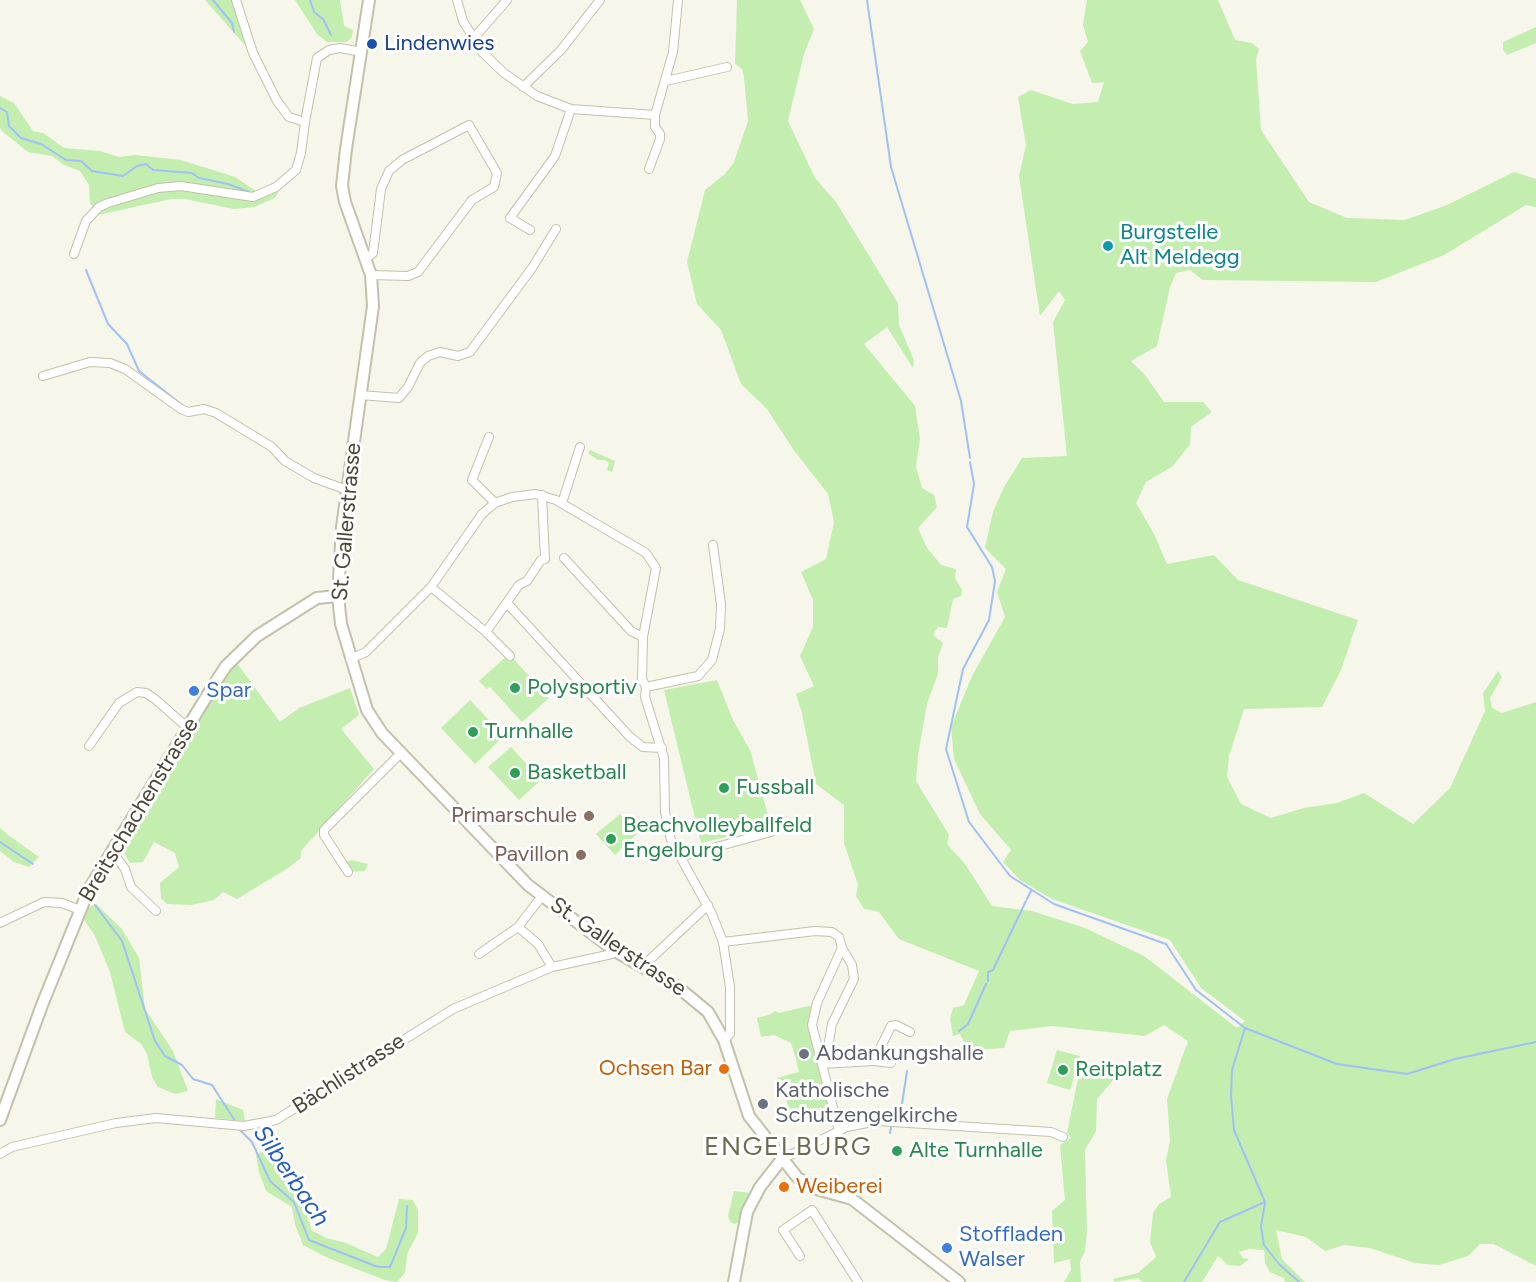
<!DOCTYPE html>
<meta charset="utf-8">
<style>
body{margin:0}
canvas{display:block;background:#f6f6ea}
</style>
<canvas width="1536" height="1282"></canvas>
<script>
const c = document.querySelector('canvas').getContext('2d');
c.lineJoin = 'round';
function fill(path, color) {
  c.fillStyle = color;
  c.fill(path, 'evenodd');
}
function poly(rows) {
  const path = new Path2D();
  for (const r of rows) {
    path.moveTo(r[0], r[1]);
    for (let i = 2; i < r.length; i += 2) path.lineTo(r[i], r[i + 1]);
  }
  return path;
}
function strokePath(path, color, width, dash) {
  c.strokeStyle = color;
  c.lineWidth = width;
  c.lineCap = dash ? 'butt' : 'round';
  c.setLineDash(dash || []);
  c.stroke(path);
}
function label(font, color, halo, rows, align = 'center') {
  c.font = font + ' Figtree,sans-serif';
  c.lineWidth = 6;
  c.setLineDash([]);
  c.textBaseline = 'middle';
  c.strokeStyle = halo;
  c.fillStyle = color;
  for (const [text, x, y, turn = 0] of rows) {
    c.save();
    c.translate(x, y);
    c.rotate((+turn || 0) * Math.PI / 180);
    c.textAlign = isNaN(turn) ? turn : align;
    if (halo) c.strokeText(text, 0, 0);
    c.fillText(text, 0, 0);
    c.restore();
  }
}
fill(poly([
 [205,0,233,0,249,50,243,43],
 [295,0,340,0,344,26,353,30,352,37,347,42,327,42,317,34],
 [737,0,800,0,814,29,804,54,788,121,815,178,836,202,898,303,899,325,914,360,913,368,887,327,864,344,915,406,920,439,916,467,922,488,934,495,937,507,918,528,927,548,941,565,956,569,955,578,962,590,961,596,953,599,947,628,938,627,933,635,943,643,938,658,938,674,927,704,918,755,916,781,949,835,947,844,965,864,992,906,1032,911,1085,928,1144,956,1237,1028,1245,1021,1201,988,1170,940,1052,899,1020,880,1003,862,1011,850,980,814,954,759,951,727,972,676,1005,617,997,592,1006,569,985,548,993,512,1004,487,1022,458,1067,456,1053,322,1065,300,1059,291,1040,316,1019,176,1026,145,1018,97,1031,90,1073,104,1098,102,1104,82,1092,83,1080,51,1088,42,1083,25,1087,0,1218,0,1235,40,1252,43,1259,49,1256,59,1261,130,1309,202,1347,218,1405,220,1447,205,1514,172,1536,179,1536,207,1526,205,1444,255,1376,282,1203,280,1190,270,1176,273,1170,287,1157,346,1131,361,1145,375,1164,402,1203,402,1212,412,1191,427,1190,444,1173,466,1146,482,1136,503,1154,534,1167,564,1214,555,1238,580,1358,620,1341,670,1322,707,1244,709,1229,756,1227,777,1241,804,1271,818,1304,808,1337,803,1364,793,1413,824,1450,788,1485,711,1483,693,1498,671,1502,677,1490,698,1492,708,1502,713,1536,702,1536,1266,1494,1244,1480,1244,1468,1256,1439,1265,1415,1263,1370,1248,1344,1245,1325,1251,1306,1237,1276,1230,1282,1259,1305,1282,1285,1282,1284,1278,1270,1272,1265,1263,1264,1250,1249,1249,1239,1252,1243,1258,1249,1259,1240,1266,1228,1265,1218,1256,1202,1282,1142,1282,1138,1278,1114,1282,1113,1279,1138,1273,1156,1257,1150,1242,1153,1213,1159,1204,1171,1197,1166,1160,1170,1141,1167,1099,1188,1041,1164,1025,1145,1036,1052,1026,1010,1031,1004,1048,975,1050,965,1044,960,1034,953,1036,950,1019,953,1008,964,1005,979,971,899,939,879,912,864,909,856,896,858,885,844,843,844,805,816,784,802,713,796,694,814,686,800,656,813,627,813,600,801,572,826,559,834,522,828,494,793,449,767,409,741,384,721,330,697,304,687,262,705,190,725,174,734,162,748,121,744,77,742,69,735,64],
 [1536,27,1536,43,1507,55,1503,50,1503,42],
 [0,96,14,103,33,131,43,133,64,148,100,151,119,157,135,155,181,160,235,177,262,195,279,187,278,193,275,198,254,207,234,209,185,199,171,199,98,215,90,203,89,185,80,171,64,165,52,156,28,152,3,132,0,128],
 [590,450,615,461,612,472,607,470,609,463,605,460,598,460,588,453],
 [509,654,549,698,522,722,490,687,487,689,479,681],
 [236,662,280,722,299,708,350,688,359,715,341,729,374,769,301,851,301,858,288,868,237,899,223,892,214,900,191,905,167,904,161,898,160,883,179,867,175,853,154,842,143,862,130,863,119,845],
 [717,680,733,720,750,750,771,826,701,843,664,690],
 [470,700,504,736,475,764,441,728],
 [511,747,541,780,519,800,488,767],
 [620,814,638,833,615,855,596,834],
 [0,828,8,835,39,857,29,867,14,862,0,851],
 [351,860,368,864,365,871,351,872,346,862],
 [96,904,122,929,139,958,145,1009,173,1051,188,1091,175,1094,158,1087,152,1077,147,1054,141,1044,125,1032,110,972,95,936,85,921,83,910],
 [817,1004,814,1024,830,1106,792,1120,782,1084,778,1085,777,1078,799,1072,796,1059,791,1043,774,1035,761,1037,757,1018,769,1015,775,1011,779,1013],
 [1057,1050,1080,1056,1070,1090,1047,1083],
 [1082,1059,1115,1078,1097,1099,1096,1131,1085,1150,1087,1232,1085,1251,1080,1262,1081,1282,1064,1282,1071,1270,1070,1259,1054,1263,1052,1211,1065,1200,1060,1145,1071,1138,1067,1133],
 [216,1099,243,1110,245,1121,215,1118],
 [273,1149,285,1180,298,1196,307,1212,311,1230,326,1238,346,1243,378,1257,386,1249,399,1199,413,1200,418,1210,418,1233,407,1254,405,1273,397,1282,385,1280,328,1258,303,1245,295,1224,292,1207,266,1191,258,1169,256,1154],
 [734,1191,750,1193,740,1221,735,1224,730,1222,728,1216]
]), '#c3eeaf');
strokePath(poly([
 [213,0,232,23,234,32],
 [310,0,314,12,323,19,331,35],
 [867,0,891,167,961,401,970,458],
 [0,108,7,112,9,126,21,138,41,144,66,160,81,161,92,171,123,176,137,166,146,164,153,170,192,173,199,178,228,184,249,192],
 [86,270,108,324,127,344,139,371,186,408],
 [970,462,974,484,967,527,992,567,995,581,989,620,963,669,946,749,969,822,1010,876,1054,904,1166,944,1196,990,1245,1028,1337,1064,1407,1074,1455,1059,1536,1042],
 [0,842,33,864],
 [1027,899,1031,891],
 [95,905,122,941,155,1041,165,1056,182,1065,193,1079,212,1085,235,1121],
 [988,981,988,972,993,970,1026,901],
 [959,1031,968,1024,986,984],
 [894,1120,901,1111,907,1071],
 [239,1129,252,1142,270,1181,294,1202,309,1240,378,1267,390,1267,406,1228,407,1206],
 [890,1133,891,1127],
 [1265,1203,1261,1226,1264,1245,1279,1264,1299,1282],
 [1184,1282,1220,1222,1265,1202,1234,1130,1231,1096,1232,1070,1245,1028]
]), '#a1c0f8', 2);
const minor = poly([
 [457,0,463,21,482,52,504,73,537,96,571,109,655,115],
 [473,39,507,0],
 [666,81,727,67],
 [523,87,561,50,600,0],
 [305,122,317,58,329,50,340,48,362,52],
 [649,169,660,139,660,134,655,127,655,115,673,52,678,0],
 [530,230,510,218,555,156,571,109],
 [74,254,86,221,99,207,108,203,158,188,181,186,253,197,276,187,296,170,301,153,305,122,289,117,277,101,253,53,236,0],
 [366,259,373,253,381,189,389,171,402,160,469,125,497,173,494,187,472,200,418,272,408,276,371,275],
 [43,376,90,362,110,363,125,369,181,409,188,412,204,409,216,413,272,447,285,461,314,478,347,490],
 [360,395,399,398,408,387,420,363,428,356,440,352,458,356,470,352,532,268,556,229],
 [489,437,472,480,495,503],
 [562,503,580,447],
 [564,558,631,631,643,637],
 [431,587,486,632,510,656],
 [507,603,630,737,643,747,662,748],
 [486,632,519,585,527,581,541,560,545,559,542,495],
 [350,659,366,652,431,587,482,514,495,503,512,497,536,494,556,500,646,553,656,568,643,637,642,679,646,687,645,697,664,758,665,812,671,840,712,914,723,942,730,987,730,1034,724,1040],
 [646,687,698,676,712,660,720,629,721,604,713,545],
 [89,746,119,703,137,692,146,693,155,699,188,728],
 [112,851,125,869,131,887,156,911],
 [680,857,771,832],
 [348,872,324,835,324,830,401,753],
 [0,923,44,902,62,903,80,910],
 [518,927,538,944,552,967],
 [723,942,815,931,832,932,839,937,842,948,817,1003,812,1025,839,1131],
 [479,954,518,927,542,896],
 [642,967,708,905],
 [874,1061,891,1063],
 [822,1064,826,1059,832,1024,854,979,852,965,842,948],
 [822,1064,874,1061,891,1026,896,1025,910,1032],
 [0,1154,12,1147,116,1123,156,1118,244,1126,276,1120,453,1009,552,967,612,954,615,951],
 [782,1159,847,1127,877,1121,1051,1132,1063,1137],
 [800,1256,783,1230,812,1210,858,1282]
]);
const tertiary = poly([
 [369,0,346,149,342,186,345,202,371,275,373,306,342,527,338,596,341,624,367,710,382,733,528,885,615,951,679,988,708,1012,724,1040,749,1116,797,1177,813,1188,852,1199,959,1282],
 [0,1120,42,1005,89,889,213,686,226,666,257,636,317,598,338,596],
 [734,1282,747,1212,760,1187,782,1159]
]);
strokePath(minor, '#c3c1ab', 10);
strokePath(tertiary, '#c3c1ab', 14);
strokePath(minor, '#fff', 8);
strokePath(tertiary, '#fff', 10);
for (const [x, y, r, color] of [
 [372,44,6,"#1a4fb4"],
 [1108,246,6,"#0f9aa8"],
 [515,688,6,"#2e9e5b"],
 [194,691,6,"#3f7fe0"],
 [473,732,6,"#2e9e5b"],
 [515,773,6,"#2e9e5b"],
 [724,788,6,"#2e9e5b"],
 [589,816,6,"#8d6e63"],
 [611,839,6,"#2e9e5b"],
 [581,855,6,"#8d6e63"],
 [804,1054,6,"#6b7280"],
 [724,1069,6,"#e8710a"],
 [1063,1070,6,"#2e9e5b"],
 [763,1104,6,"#6b7280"],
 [897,1151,6,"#2e9e5b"],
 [784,1187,6,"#e8710a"],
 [947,1248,6,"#3f7fe0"]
]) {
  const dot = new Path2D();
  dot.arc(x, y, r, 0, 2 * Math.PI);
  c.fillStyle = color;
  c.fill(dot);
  strokePath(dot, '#fff', 2);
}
label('22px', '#164399', '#fff', [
 ["Lindenwies",384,44]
], 'left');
label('22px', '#0d838f', '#fff', [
 ["Burgstelle",1120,233],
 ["Alt Meldegg",1120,258]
], 'left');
label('22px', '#4c4837', '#fff', [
 ["St. Gallerstrasse",347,522,-85],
 ["Breitschachenstrasse",139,810,-59],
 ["St. Gallerstrasse",618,947,34],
 ["Bächlistrasse",349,1074,-33]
]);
label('22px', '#27864d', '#fff', [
 ["Polysportiv",527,688],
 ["Turnhalle",485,732],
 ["Basketball",527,773],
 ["Fussball",736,788],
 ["Beachvolleyballfeld",623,826],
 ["Engelburg",623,851],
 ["Reitplatz",1075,1070],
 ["Alte Turnhalle",909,1151]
], 'left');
label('22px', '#366cbe', '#fff', [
 ["Spar",206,691],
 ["Stoffladen",959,1235],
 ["Walser",959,1260]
], 'left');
label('22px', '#785e54', '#fff', [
 ["Primarschule",577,816],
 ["Pavillon",569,855]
], 'right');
label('22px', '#5b616d', '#fff', [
 ["Abdankungshalle",816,1054],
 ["Katholische",775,1091],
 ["Schutzengelkirche",775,1116]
], 'left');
label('22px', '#c56008', '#fff', [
 ["Ochsen Bar",712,1069],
 ["Weiberei",796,1187,"left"]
], 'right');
label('italic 24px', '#235ac5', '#fff', [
 ["Silberbach",291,1176,56]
]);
c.letterSpacing = '1.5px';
label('26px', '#706a4d', '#fff', [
 ["ENGELBURG",788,1147]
]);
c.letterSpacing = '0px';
</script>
